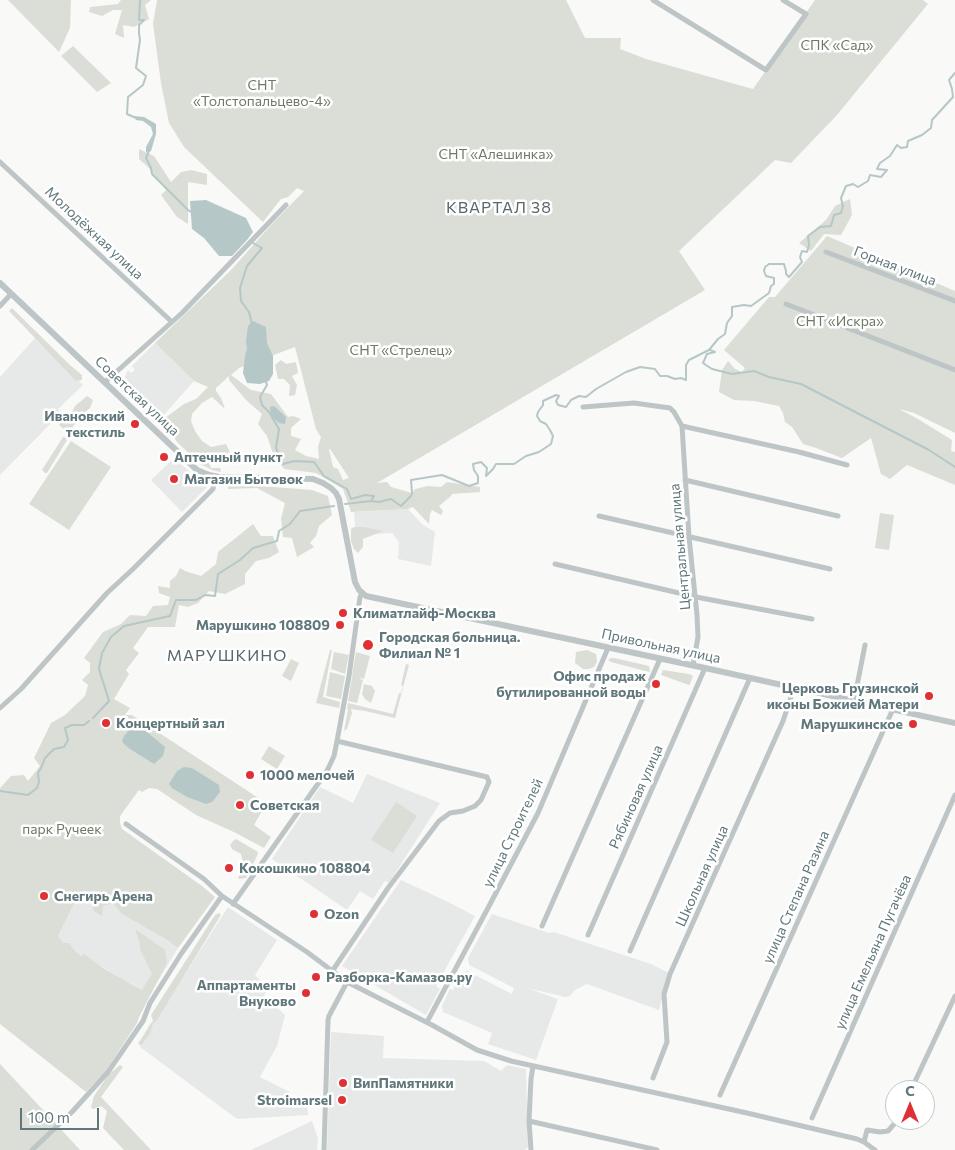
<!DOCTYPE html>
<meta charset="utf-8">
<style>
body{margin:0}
#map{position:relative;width:955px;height:1150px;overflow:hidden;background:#f9f9f7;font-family:Commissioner,sans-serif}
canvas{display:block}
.north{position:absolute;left:885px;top:1080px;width:50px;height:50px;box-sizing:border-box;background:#fff;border:1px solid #bfc9ca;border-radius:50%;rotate:0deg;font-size:14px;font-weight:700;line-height:20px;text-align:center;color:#60777b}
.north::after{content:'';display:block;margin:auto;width:18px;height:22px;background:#df3135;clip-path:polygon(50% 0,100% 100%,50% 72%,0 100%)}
.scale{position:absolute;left:20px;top:1108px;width:79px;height:22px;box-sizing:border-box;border:2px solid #60777b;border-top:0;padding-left:6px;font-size:15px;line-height:18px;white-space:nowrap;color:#60777b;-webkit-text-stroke:4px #fff;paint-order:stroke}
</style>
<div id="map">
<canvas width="955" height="1150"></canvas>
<div class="north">С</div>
<div class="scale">100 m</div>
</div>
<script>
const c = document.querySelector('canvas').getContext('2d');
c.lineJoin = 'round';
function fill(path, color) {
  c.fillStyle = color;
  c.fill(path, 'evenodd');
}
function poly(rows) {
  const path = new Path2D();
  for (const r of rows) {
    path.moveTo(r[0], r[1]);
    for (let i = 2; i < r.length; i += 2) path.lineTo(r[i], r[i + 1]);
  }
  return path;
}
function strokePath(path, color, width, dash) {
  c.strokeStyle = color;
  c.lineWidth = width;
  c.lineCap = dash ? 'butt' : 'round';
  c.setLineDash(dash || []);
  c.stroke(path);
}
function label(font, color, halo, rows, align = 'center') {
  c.font = font + ' Commissioner,sans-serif';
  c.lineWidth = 5;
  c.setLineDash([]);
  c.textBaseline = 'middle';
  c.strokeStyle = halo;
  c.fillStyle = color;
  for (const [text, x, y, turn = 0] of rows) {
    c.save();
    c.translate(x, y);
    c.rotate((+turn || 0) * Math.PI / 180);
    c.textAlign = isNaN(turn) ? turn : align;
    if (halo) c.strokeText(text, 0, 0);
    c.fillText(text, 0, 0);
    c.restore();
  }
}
fill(poly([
 [35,338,83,385,58,409,61,413,0,475,0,377],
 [155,343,194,381,163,416,124,379,128,370,131,373,135,370,132,366],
 [174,458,207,487,182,512,151,480],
 [408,509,423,525,435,532,431,566,398,559,399,542,392,533,356,535,354,512],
 [367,774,440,803,389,883,385,881,373,899,360,891,347,910,272,859,320,787,353,803],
 [401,880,446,901,475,916,436,986,440,989,426,1015,342,966],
 [85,882,178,948,150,994,121,978,56,940],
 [228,907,277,940,255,975,268,988,264,996,285,1015,277,1046,260,1077,290,1092,288,1101,307,1101,308,1115,237,1119,140,1047,141,1043],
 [492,914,549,933,554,932,651,964,669,973,659,1010,587,984,575,990,570,996,565,997,527,988,558,999,536,1060,488,1044,492,1033,443,1012,442,1006,450,989,453,990,461,973,467,971,512,994,514,988,469,965,468,958],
 [331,1032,384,1036,383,1058,484,1061,501,1071,507,1065,526,1069,528,1147,525,1150,327,1150],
 [312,1121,318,1139,317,1150,251,1150]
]), '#e7e9e8');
fill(poly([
 [8,0,71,0,70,28,59,52],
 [121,0,151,0,145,5,149,19,134,27,123,25,124,38,115,34,122,10,113,10,102,16,89,12,90,7,118,4],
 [157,0,566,0,585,38,621,38,620,49,646,59,753,89,815,0,923,0,928,4,837,115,791,163,775,160,679,251,705,290,377,483,387,482,391,487,412,493,415,489,428,486,441,487,447,482,480,487,480,492,452,494,451,496,439,506,443,511,441,515,432,510,430,514,429,524,413,507,408,509,351,512,343,489,316,473,284,469,272,451,267,436,258,424,262,414,246,400,229,380,229,376,216,388,216,391,221,398,225,409,212,397,202,403,192,414,191,421,195,431,202,441,211,447,226,444,230,452,224,456,215,456,208,460,211,468,220,468,221,472,212,470,200,464,177,442,166,424,165,418,184,404,196,399,208,387,194,381,155,343,232,269,271,225,304,191,297,188,288,197,281,199,263,222,184,147,169,123,161,83,153,24],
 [295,347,316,429,321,437,318,447,319,459,306,456,295,450,301,439,291,436,291,428,301,419,293,416,288,417,271,394,251,390,231,375,239,368],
 [329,449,330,449,349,478,343,480,338,469,333,467],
 [73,46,111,83,97,92,61,56],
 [139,149,154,156,171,182,181,172,191,170,207,174,207,185,188,182,188,224,177,217,161,195,166,190,148,167,139,159],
 [850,199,852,215,841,235,824,234,811,251,799,243,826,220,835,206],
 [827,236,955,291,955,433,914,413,899,409,918,419,952,440,951,451,955,452,955,485,907,465,890,479,881,474,871,438,842,458,816,448,803,444,792,427,785,422,783,413,779,406,754,401,734,400,719,392,722,370,728,361,735,369,742,372,745,368,724,350,769,297,775,297],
 [12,308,70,365,82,375,82,380,76,381,12,314,9,311],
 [281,360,286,364,296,362,298,373,292,376,297,385,295,395,289,396,290,385,284,379,278,379,275,365],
 [87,396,93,400,90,408,83,414,70,430,65,430,59,425,61,419,71,414,75,406],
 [63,437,65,437,67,440,47,473,45,473,42,470],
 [71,441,111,467,69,530,29,504],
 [248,485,312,490,328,496,332,515,319,526,316,536,310,543,314,547,297,557,292,538,283,537,281,519,285,503,257,488,228,489,228,486],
 [880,513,894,515,889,550,875,548],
 [253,524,261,536,273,536,279,552,269,558,256,561,245,574,245,584,225,594,209,591,198,603,188,607,179,605,175,627,148,627,133,648,139,653,126,670,129,674,114,699,130,708,125,715,132,715,263,801,259,808,262,811,254,825,271,837,264,848,236,833,196,815,157,789,149,788,142,792,139,790,120,816,120,823,122,829,202,886,215,897,178,948,164,938,122,914,113,903,103,906,102,916,94,911,91,901,75,902,58,936,63,943,69,943,74,950,82,956,84,954,103,968,142,990,152,974,140,949,140,943,135,929,165,950,167,963,139,1017,137,1023,105,1072,86,1092,0,1024,0,788,11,776,24,775,28,781,40,766,34,758,51,723,65,715,85,696,88,685,82,680,90,672,90,663,84,658,103,632,121,624,130,615,146,616,153,606,168,605,170,597,159,593,158,586,170,588,170,581,176,576,180,568,185,571,201,576,216,564,218,552],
 [354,527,364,527,383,531,363,539,363,547,358,553,354,549,351,541,351,529],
 [330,650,332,650,323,697,340,702,339,708,316,703],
 [587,650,596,654,597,662,594,667,589,669,583,669,575,663,576,652],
 [334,652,349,655,345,674,331,669],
 [356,652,370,656,364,679,360,678,360,679,363,680,357,703,348,701,352,677,353,676,352,675],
 [611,658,614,658,649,666,650,671,649,672,611,662,608,660],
 [291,659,299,663,291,681,282,676],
 [406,664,409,665,395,718,365,711,351,709,352,713,347,729,344,731,348,709,347,709,348,703,393,714,399,693,401,693,403,686,401,685],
 [663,670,689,674,693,676,690,684,689,685,664,676,661,675],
 [330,672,345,676,341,699,326,696],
 [364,684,372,686,375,691,371,703,365,699,362,694],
 [269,746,285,756,277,769,261,759],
 [396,802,417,816,393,853,371,840],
 [236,839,258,852,257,856,246,878,238,879,243,863,242,858,241,854,232,849,230,845,233,841],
 [219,913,221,915,157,1020,153,1024,150,1034,141,1045,138,1044,151,1023,153,1021,151,1015,215,915],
 [0,1064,58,1126,80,1150,0,1150],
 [120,1065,123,1067,101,1097,151,1150,124,1150,103,1128,107,1111,101,1106,93,1109,91,1107,94,1096,108,1075]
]), '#dbded6');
fill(poly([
 [134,116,144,117,156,124,156,134,151,151,146,152,146,147,153,134,151,127,143,121,136,120],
 [206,200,246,218,253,232,247,240,232,256,219,256,204,238,192,229,190,201],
 [253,321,266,327,267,343,273,356,273,374,269,381,260,384,247,383,243,373,245,356,247,349,246,341,248,326],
 [274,406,286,417,285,424,279,423,271,416,270,407],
 [137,726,142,728,165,747,163,756,154,764,130,749,124,744,122,741,124,736,132,727],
 [184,767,192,768,219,785,220,792,212,802,206,804,187,797,172,788,169,784,177,771]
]), '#b5c7c7');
strokePath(poly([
 [136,118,127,114,128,97,143,85,146,76,136,68,140,40,139,33,139,25,144,20,139,20,140,0],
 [149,151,146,158,151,168,152,174,188,210,191,212],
 [252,324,249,312,241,301,240,288,247,266,262,248,253,243],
 [710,350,715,352,707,354,703,363,712,369,732,374,754,371,769,377,801,384,929,450,955,467],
 [266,382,267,385,260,397,262,405,269,412,279,429,276,448,283,464,294,461,314,462,324,476,347,489,351,499,365,495,374,496,371,501],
 [345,504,371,501,379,502,391,499,401,506,411,496,412,493,411,480,442,475,469,486,478,483,478,476,474,470,473,464,481,462,487,468,486,476,493,469,496,464,514,464,526,456,539,452,551,444,553,436,550,430,546,424,540,421,537,416,538,412,543,405,543,401,556,395,559,396,556,401,558,405,566,407,571,400,579,396,586,397,596,389,626,372,640,367,655,369,660,376,667,376,675,379,681,378,686,380,686,365,689,360,709,350,718,339,725,334,727,323,732,316,732,307,744,305,751,306,769,293,771,286,774,284,774,278,766,276,764,271,765,267,769,264,784,264,786,271,786,274,789,277,802,262,800,257,802,251,807,252,809,245,808,236,820,227,831,226,834,215,841,213,843,206,841,198,846,186,853,184,858,187,868,181,870,175,881,177,887,170,877,169,880,163,890,156,897,145,901,148,907,147,908,141,922,135,931,128,932,120,953,97,952,89,949,80,955,73],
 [93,718,109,701,99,669,102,653,111,637,124,626,170,616,176,600,196,600,205,595,215,596,218,574,240,560,253,548,277,541,279,531,290,524,300,511,334,506],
 [0,791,28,795,37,788,39,782,38,773,41,768,45,758,54,749,64,747,68,740,65,728,72,725,84,725,89,721]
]), '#b5c7c7', 2);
strokePath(poly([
 [653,0,766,70,806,14,783,0],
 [0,162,172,322],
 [826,252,955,301],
 [786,304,955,370],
 [0,306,11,294],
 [105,382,182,313,286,205],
 [583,407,634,403,670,408,674,412,682,426,689,537,697,615,698,637,693,665],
 [682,426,799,452,847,465],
 [685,480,838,516],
 [599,516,830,569],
 [555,564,696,597,812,619],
 [854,701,865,645],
 [0,708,21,689,107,593,133,569,213,489,215,476],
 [126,824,204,879,222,896,307,952,347,982,432,1025,477,1050,511,1061,747,1113,857,1139,864,1142,875,1150],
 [233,904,327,771,334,756,337,741,349,676,360,597,362,593],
 [542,926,660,659],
 [588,935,705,668],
 [630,951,750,678],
 [333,970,388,888,439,821,450,813,463,811,475,806,481,800,489,782,487,777,337,741],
 [427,1022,488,908,538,813,608,648],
 [533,1066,531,1079,529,1121,657,1150],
 [653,1078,667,1042,664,994,670,974,783,721,794,688],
 [911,1090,955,996],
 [720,1095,893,709],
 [812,1118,955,795],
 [529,1121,531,1150],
 [864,1142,867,1130,880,1132,888,1131,895,1123,897,1120],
 [32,1150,72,1112,108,1072,143,1021,150,1003,181,954,222,896],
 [324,1150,328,1020,329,1016,347,982]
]), '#bec5c7', 5);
strokePath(poly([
 [0,283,197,470,209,475,219,477,313,479,323,483,331,488,336,493,339,499,355,582,359,590,366,596,705,668,955,723]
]), '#bec5c7', 6);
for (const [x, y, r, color] of [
 [135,424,5,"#df3135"],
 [164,457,5,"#df3135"],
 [174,479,5,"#df3135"],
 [343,613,5,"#df3135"],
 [340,625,5,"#df3135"],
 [368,645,6,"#df3135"],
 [656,684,5,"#df3135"],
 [929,696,5,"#df3135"],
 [106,723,5,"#df3135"],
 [913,724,5,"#df3135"],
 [250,775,5,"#df3135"],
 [240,805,5,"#df3135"],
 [229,868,5,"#df3135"],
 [44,896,5,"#df3135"],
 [314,914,5,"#df3135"],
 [316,977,5,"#df3135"],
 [306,993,5,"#df3135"],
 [343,1083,5,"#df3135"],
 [342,1100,5,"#df3135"]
]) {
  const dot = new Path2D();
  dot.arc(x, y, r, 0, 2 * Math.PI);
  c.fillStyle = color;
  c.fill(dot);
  strokePath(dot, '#fff', 2);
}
label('14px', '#6d7a64', '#fff', [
 ["СПК «Сад»",837,45],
 ["СНТ",262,85],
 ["«Толстопальцево-4»",262,101],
 ["СНТ «Алешинка»",496,154],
 ["СНТ «Искра»",840,321],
 ["СНТ «Стрелец»",401,350],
 ["парк Ручеек",62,829]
]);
label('14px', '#60777b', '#fff', [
 ["Молодёжная улица",94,233,43],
 ["Горная улица",895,266,21],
 ["Советская улица",137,396,43],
 ["Центральная улица",680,547,-95],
 ["Привольная улица",661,646,12],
 ["Рябиновая улица",636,797,-66],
 ["улица Строителей",513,833,-64],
 ["Школьная улица",702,876,-66],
 ["улица Степана Разина",796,897,-66],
 ["улица Емельяна Пугачёва",873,952,-66]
]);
label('bold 14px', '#60777b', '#fff', [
 ["Ивановский",125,416,"right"],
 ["текстиль",125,432,"right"],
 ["Аптечный пункт",174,457],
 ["Магазин Бытовок",184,479],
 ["Климатлайф-Москва",353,613],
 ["Марушкино 108809",330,625,"right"],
 ["Городская больница.",379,637],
 ["Филиал № 1",379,653],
 ["Офис продаж",646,676,"right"],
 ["бутилированной воды",646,692,"right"],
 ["Церковь Грузинской",919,688,"right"],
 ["иконы Божией Матери",919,704,"right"],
 ["Концертный зал",116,723],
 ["Марушкинское",903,724,"right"],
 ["1000 мелочей",260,775],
 ["Советская",250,805],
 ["Кокошкино 108804",239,868],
 ["Снегирь Арена",54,896],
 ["Ozon",324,914],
 ["Разборка-Камазов.ру",326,977],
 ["Аппартаменты",296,985,"right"],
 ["Внуково",296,1001,"right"],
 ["ВипПамятники",353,1083],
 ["Stroimarsel",332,1100,"right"]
], 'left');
c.letterSpacing = '1px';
label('16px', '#57686d', '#fff', [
 ["КВАРТАЛ 38",499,208],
 ["МАРУШКИНО",227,656]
]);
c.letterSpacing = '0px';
</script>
